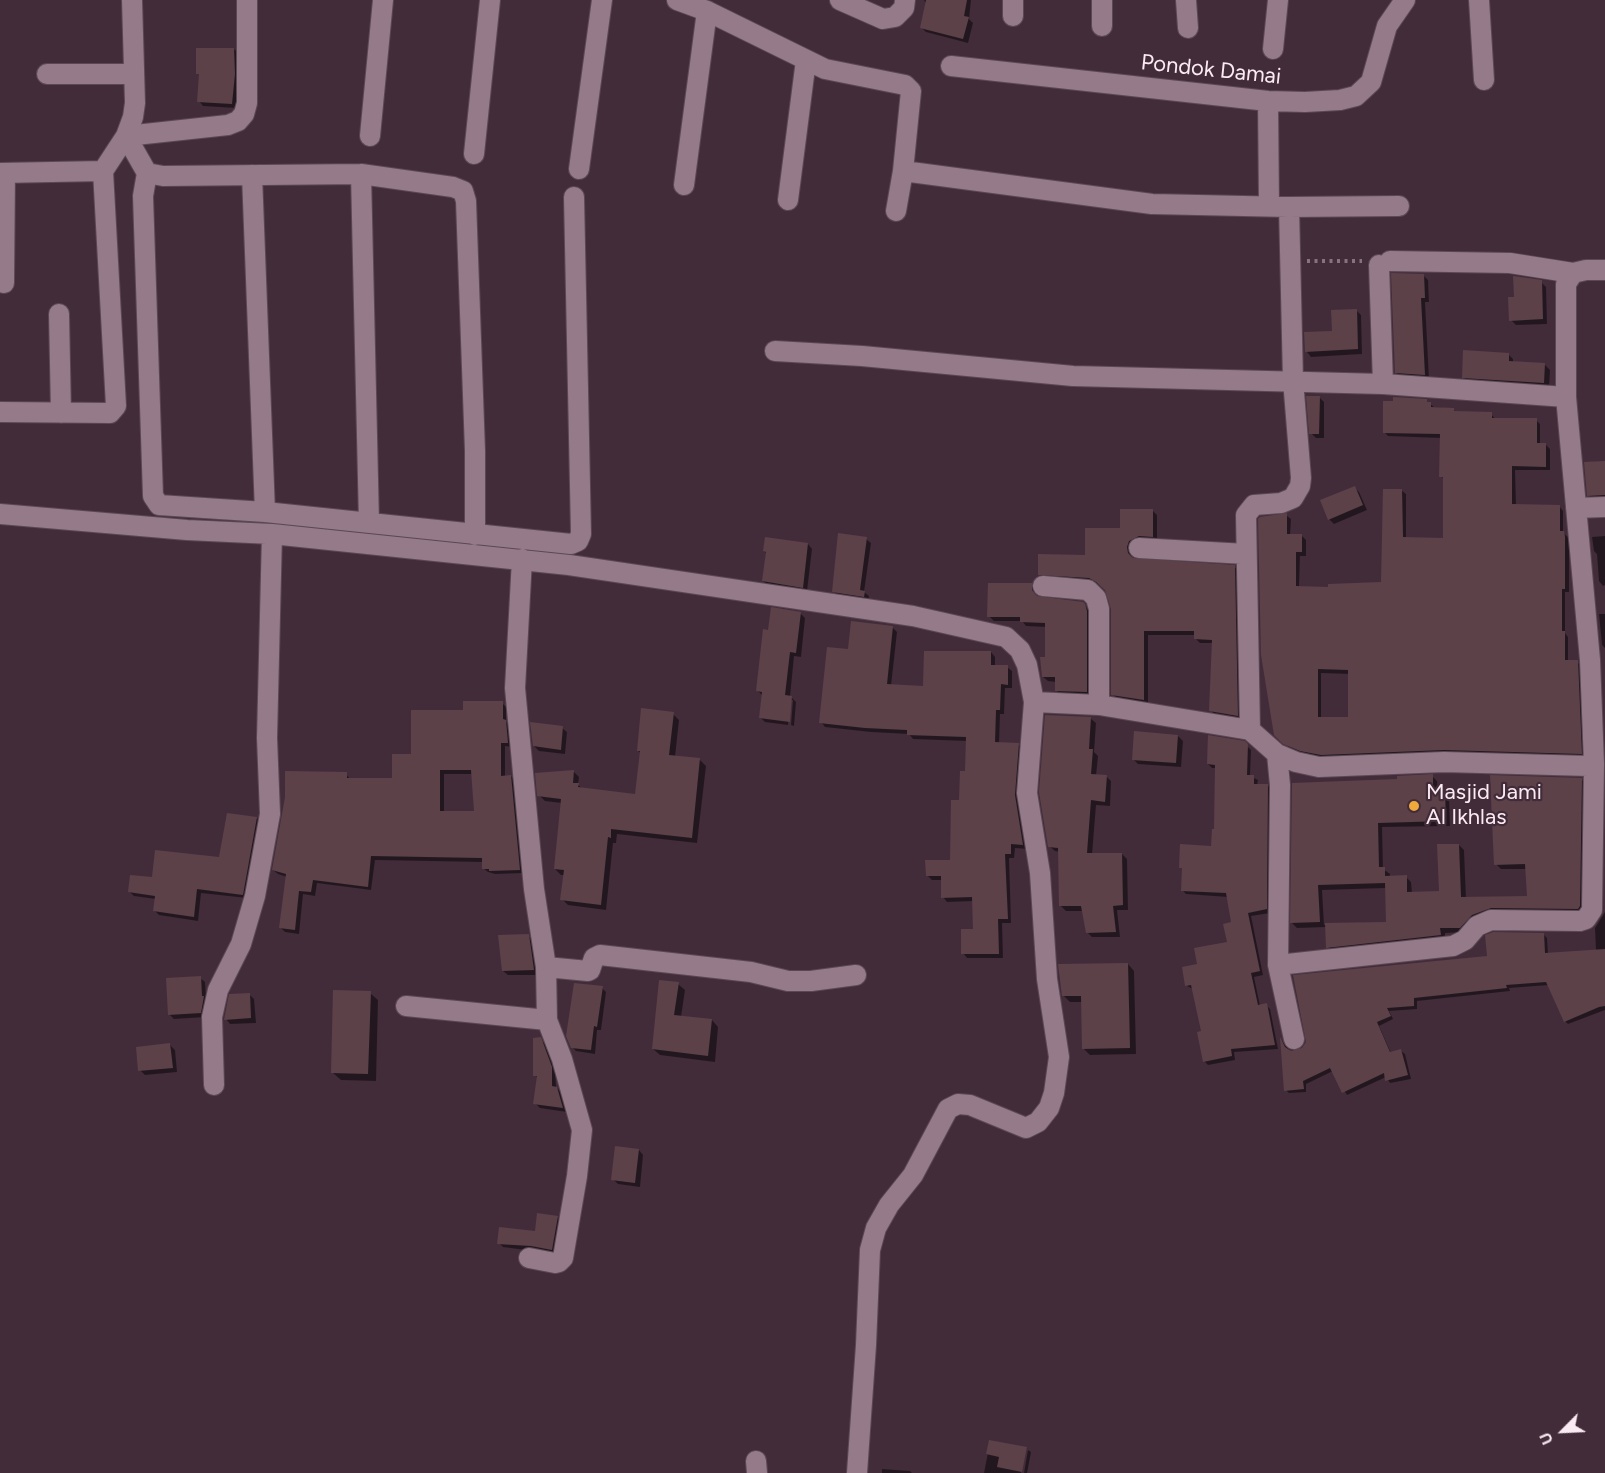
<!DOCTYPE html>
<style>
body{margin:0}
#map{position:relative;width:1605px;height:1473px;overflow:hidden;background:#432c3a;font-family:Figtree,sans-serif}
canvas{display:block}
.north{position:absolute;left:1533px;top:1401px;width:60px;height:60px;-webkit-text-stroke:4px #432c3a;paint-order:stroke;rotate:246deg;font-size:16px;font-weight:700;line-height:24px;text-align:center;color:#faebf3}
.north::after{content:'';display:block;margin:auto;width:21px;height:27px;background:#faebf3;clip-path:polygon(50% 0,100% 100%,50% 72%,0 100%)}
</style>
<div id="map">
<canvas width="1605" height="1473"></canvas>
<div class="north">U</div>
</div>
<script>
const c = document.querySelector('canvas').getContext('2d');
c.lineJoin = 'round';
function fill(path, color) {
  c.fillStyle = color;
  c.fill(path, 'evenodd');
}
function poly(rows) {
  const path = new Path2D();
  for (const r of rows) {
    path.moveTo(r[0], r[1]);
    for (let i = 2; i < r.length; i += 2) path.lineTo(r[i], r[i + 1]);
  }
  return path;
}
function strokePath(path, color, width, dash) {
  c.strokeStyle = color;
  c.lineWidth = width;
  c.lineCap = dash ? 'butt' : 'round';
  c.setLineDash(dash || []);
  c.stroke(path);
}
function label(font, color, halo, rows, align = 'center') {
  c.font = font + ' Figtree,sans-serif';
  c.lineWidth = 4.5;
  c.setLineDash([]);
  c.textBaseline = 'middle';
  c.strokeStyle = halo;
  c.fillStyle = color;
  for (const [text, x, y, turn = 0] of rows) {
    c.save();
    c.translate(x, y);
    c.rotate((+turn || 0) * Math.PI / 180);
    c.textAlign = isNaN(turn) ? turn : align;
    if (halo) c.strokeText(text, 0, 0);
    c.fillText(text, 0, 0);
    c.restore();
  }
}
fill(poly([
 [924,0,971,0,969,19,973,23,968,43,926,32,921,27,927,5],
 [234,49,239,54,239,79,236,108,203,106,199,101,200,75,198,73],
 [1423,275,1428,280,1429,302,1425,302,1429,379,1401,377,1396,372],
 [1541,282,1546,287,1547,324,1516,325,1511,320,1515,299],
 [1356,310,1361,315,1362,354,1311,357,1307,352,1334,331],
 [1508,354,1513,359,1513,363,1545,365,1550,370,1549,388,1468,382,1463,377],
 [1319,397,1324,402,1324,438,1316,438,1311,433],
 [1426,401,1434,407,1453,409,1456,413,1491,414,1496,420,1536,420,1540,424,1540,445,1546,445,1550,449,1550,470,1515,470,1516,506,1559,506,1563,511,1563,533,1568,537,1569,542,1569,592,1565,592,1565,633,1568,637,1568,662,1577,662,1581,666,1585,757,1326,758,1305,754,1289,747,1275,734,1286,515,1291,519,1290,536,1302,536,1306,540,1306,556,1300,556,1299,587,1329,588,1383,584,1401,490,1406,494,1406,539,1444,539,1445,480,1441,476,1441,438,1388,436,1384,432],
 [1321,673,1350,674,1350,719,1321,718],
 [1605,463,1605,499,1593,500,1588,495],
 [1354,487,1359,492,1367,510,1334,524,1329,519],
 [1152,510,1157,515,1157,541,1131,552,1132,559,1234,567,1239,571,1242,719,1215,715,1211,710,1214,643,1200,643,1195,638,1195,635,1148,635,1148,703,1117,699,1113,694,1113,609,1106,589,1095,582,1044,579,1040,575,1087,557,1121,530],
 [1605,536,1605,585,1603,586,1599,581,1597,554,1594,551,1592,537],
 [866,539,871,543,864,592,869,596,868,600,838,596,834,591],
 [808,544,812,549,807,591,768,585,763,581,767,554,764,551],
 [1031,585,1036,589,1036,598,1082,603,1090,611,1091,697,1061,695,1056,690,1056,682,1048,681,1043,677,1047,659,1047,627,1026,626,1022,621,994,621,989,616],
 [800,613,805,618,801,657,794,656,790,697,792,698,796,702,794,726,791,725,793,700,790,700,788,725,765,722,760,717,763,696,757,690,769,631],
 [1599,614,1605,614,1605,648,1602,645],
 [893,628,897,632,891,686,924,687,991,652,995,657,995,666,1007,667,1012,671,1012,688,1005,688,1004,714,1000,714,999,744,1018,744,1023,749,1027,849,1015,848,1014,858,1009,858,1011,923,1002,923,1003,958,967,958,963,953,974,931,974,901,947,902,943,897,942,880,932,880,927,875,951,862,966,773,967,741,913,739,909,734,871,732,825,727,821,722,849,651],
 [502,703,506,707,506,722,510,726,512,747,505,746,505,777,511,776,515,781,524,873,495,874,488,872,483,868,483,862,375,860,371,890,317,883,315,896,303,894,299,934,285,932,281,928,287,877,278,874,273,870,346,774,350,779,394,779,413,755,464,711],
 [444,774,472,774,476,813,444,813],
 [673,714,679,720,675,757,700,760,706,766,697,843,617,834,616,843,613,843,606,910,568,905,562,899,565,875,561,875,555,869,562,803,545,801,539,795,573,771,579,777,578,785,583,789,636,795,641,753,638,751],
 [1090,718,1096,723,1094,752,1098,756,1096,776,1106,776,1111,781,1110,806,1096,805,1092,855,1122,854,1127,859,1128,910,1117,910,1120,937,1092,937,1087,932,1083,911,1066,911,1061,906,1060,852,1055,851,1049,846],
 [562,728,567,732,565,754,539,751,534,746],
 [1178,736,1183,741,1181,767,1138,764,1133,759],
 [1244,743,1251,750,1250,776,1258,780,1257,785,1267,785,1271,789,1270,913,1251,916,1263,975,1254,977,1260,1006,1266,1005,1270,1009,1278,1049,1234,1052,1235,1060,1208,1065,1204,1061,1202,1033,1193,989,1187,986,1228,943,1233,923,1228,897,1186,894,1182,890,1213,847,1216,830,1217,768,1212,768,1208,764],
 [1432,776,1437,781,1438,793,1444,792,1449,798,1450,826,1382,827,1383,869,1390,874,1390,877,1406,877,1411,882,1412,893,1440,892,1459,845,1464,850,1466,899,1528,897,1527,869,1501,869,1496,864,1581,779,1586,784,1585,912,1465,932,1445,933,1445,940,1333,952,1328,947,1327,927,1297,928,1292,923,1293,784,1398,781],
 [1386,888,1387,923,1324,925,1322,890],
 [257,818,261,823,247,898,201,893,198,921,159,915,155,911,156,899,134,896,129,891,220,859],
 [1605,912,1605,1010,1568,1024,1565,1021,1549,985,1509,988,1510,991,1417,1001,1417,1009,1389,1011,1393,1019,1379,1026,1391,1053,1401,1051,1405,1054,1411,1079,1390,1083,1386,1077,1347,1095,1333,1071,1306,1084,1306,1092,1289,1093,1286,1090,1282,1041,1291,1052,1303,1050,1489,957,1543,934,1547,938,1548,954,1596,951,1595,928],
 [528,936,533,940,538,975,508,975,503,971],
 [1128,964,1134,971,1136,1054,1090,1055,1083,1048,1082,1002,1070,1002,1063,995],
 [200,978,205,982,206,999,209,1002,205,1017,174,1019,169,1014],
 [678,984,685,990,681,1017,712,1020,718,1027,715,1062,660,1055,653,1049],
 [602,988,606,992,601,1030,597,1030,595,1054,576,1051,572,1047],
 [370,993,378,1000,376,1081,341,1080,333,1073],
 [249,994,254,999,256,1023,230,1024,226,1019],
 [540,1039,545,1044,555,1069,556,1087,562,1093,567,1112,540,1108,535,1103,538,1078,535,1075],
 [170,1045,175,1050,177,1072,145,1075,140,1070],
 [639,1150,643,1155,640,1187,618,1184,613,1179],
 [557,1217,562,1221,556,1254,503,1247,499,1243,537,1233],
 [990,1442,1028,1449,1025,1449,1021,1473,984,1473],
 [1028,1450,1031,1452,1027,1473,1024,1473],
 [882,1469,910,1471,912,1473,882,1473]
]), '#0007');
fill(poly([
 [926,0,967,0,964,16,969,17,963,39,920,28],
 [196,48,234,48,235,74,232,104,197,102,199,74,196,74],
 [1391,273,1424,274,1425,298,1421,298,1425,375,1395,373],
 [1513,276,1542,280,1543,319,1509,321,1508,297,1514,297],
 [1357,309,1358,349,1305,352,1304,332,1332,331,1331,310],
 [1463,350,1509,353,1509,361,1545,363,1544,383,1462,378],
 [1306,396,1320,396,1319,434,1309,434],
 [1393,397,1427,399,1427,402,1431,402,1431,407,1454,408,1454,411,1492,412,1492,418,1537,418,1537,443,1546,443,1546,467,1512,466,1512,504,1560,505,1560,531,1564,531,1565,537,1565,589,1562,589,1562,631,1565,631,1565,660,1578,660,1582,754,1444,750,1321,755,1300,751,1283,744,1274,735,1261,655,1258,519,1260,517,1287,513,1287,534,1302,534,1302,552,1296,552,1296,586,1328,587,1328,584,1381,582,1383,489,1402,489,1403,537,1443,538,1443,477,1439,477,1440,434,1383,433,1383,401,1393,401],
 [1318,669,1348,670,1348,717,1318,717],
 [1605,461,1605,495,1587,496,1584,462],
 [1355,486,1363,505,1328,520,1320,500],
 [1120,509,1153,509,1153,537,1139,536,1129,541,1127,547,1128,553,1133,558,1235,565,1238,716,1209,711,1212,640,1194,639,1194,631,1144,631,1144,700,1111,695,1111,609,1105,590,1096,582,1089,578,1038,575,1038,554,1085,555,1085,528,1120,528],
 [838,533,867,537,860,590,865,591,864,597,832,592],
 [765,537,808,543,803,588,762,581,766,552,763,551],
 [988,583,1032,583,1032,590,1037,596,1083,602,1085,604,1087,611,1087,692,1055,691,1055,677,1042,677,1040,657,1045,657,1045,623,1020,622,1020,617,987,617],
 [771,607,801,612,796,653,790,652,785,695,792,696,790,722,759,718,762,692,756,691,763,629,768,630],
 [851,621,893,626,887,684,923,686,924,651,991,651,991,665,1008,665,1008,685,1001,684,1000,710,996,710,995,742,1019,743,1015,795,1023,845,1011,844,1011,854,1005,854,1008,919,998,919,999,954,961,954,961,929,973,929,972,897,941,898,941,876,926,876,925,860,950,860,951,800,959,800,960,771,965,771,966,737,907,735,907,730,865,728,819,723,827,647,848,649],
 [463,701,503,701,503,719,506,720,508,743,501,743,501,776,511,775,520,870,489,871,489,869,482,869,482,858,371,856,368,887,313,880,311,892,299,891,295,930,279,928,286,874,272,870,285,797,285,771,347,772,347,778,392,778,392,754,411,754,411,710,463,710],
 [440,770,471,770,474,811,440,811],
 [641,708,674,712,669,755,700,758,692,838,611,829,611,838,608,837,601,905,560,900,564,870,554,869,561,799,537,796,535,773,574,770,573,783,579,783,578,787,635,794,640,751,637,751],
 [1045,715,1091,717,1089,749,1093,749,1091,774,1107,775,1105,802,1091,800,1087,853,1122,853,1123,905,1113,906,1116,932,1086,933,1081,906,1059,906,1058,848,1048,847,1039,792],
 [530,722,563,726,561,750,533,746],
 [1134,731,1178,735,1176,763,1132,760],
 [1208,735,1245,741,1248,744,1247,775,1254,775,1254,784,1268,784,1267,909,1248,913,1260,971,1251,973,1258,1005,1267,1003,1275,1045,1231,1049,1232,1056,1203,1062,1197,1032,1201,1031,1191,985,1185,986,1182,967,1197,964,1194,948,1227,942,1223,924,1231,922,1226,893,1181,891,1182,868,1179,868,1180,844,1211,846,1212,829,1214,829,1215,765,1207,764],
 [1433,774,1433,791,1445,791,1446,821,1378,823,1379,867,1385,867,1385,876,1407,875,1407,892,1439,891,1437,844,1459,844,1461,897,1527,896,1525,864,1494,865,1490,775,1582,778,1580,906,1578,909,1491,908,1472,915,1460,928,1440,928,1441,935,1326,948,1325,923,1386,922,1385,883,1318,885,1320,922,1290,923,1292,783,1397,779,1397,776],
 [227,813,257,817,243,895,197,889,194,917,153,911,155,896,128,892,130,875,152,877,155,850,219,857],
 [1493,932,1544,933,1545,953,1605,949,1605,1006,1599,1007,1564,1022,1546,982,1506,985,1507,988,1414,998,1414,1006,1387,1008,1391,1016,1377,1022,1390,1052,1401,1049,1408,1075,1385,1081,1384,1073,1342,1093,1330,1068,1303,1081,1304,1089,1284,1091,1280,1037,1285,1047,1291,1051,1302,1048,1306,1042,1293,975,1487,956,1485,935],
 [529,934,534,970,502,971,498,935],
 [1128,963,1130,1048,1082,1049,1081,996,1062,996,1058,964],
 [201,976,202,996,204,996,201,1013,168,1015,166,978],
 [659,980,679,982,674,1015,712,1019,708,1056,652,1049],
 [574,983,603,986,597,1027,594,1026,591,1050,571,1048,566,1036],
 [333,990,371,991,368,1074,331,1073],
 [250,993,251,1018,224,1020,229,994],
 [541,1037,552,1067,552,1086,557,1087,563,1108,533,1104,537,1076,533,1076,533,1038],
 [170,1043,173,1068,138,1071,136,1047],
 [615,1146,639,1149,635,1183,611,1180],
 [537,1213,558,1216,552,1250,531,1246,497,1244,499,1227,535,1231],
 [989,1440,1027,1447,1022,1472,997,1467,999,1457,986,1454]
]), '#5c4148');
const minor = poly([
 [247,0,247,103,244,114,238,121,228,125,126,136,147,173,143,196,153,496,159,505,265,512,571,544,578,541,581,534,574,197],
 [677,0,707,11,825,69,905,85,911,91,903,171,896,211],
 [840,0,883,19,895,17,904,8,905,0],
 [1102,0,1102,26],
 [1186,0,1188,28],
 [1479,0,1484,80],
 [1013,16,1013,0],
 [1273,49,1278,0],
 [951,66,1268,101,1305,102,1340,100,1356,96,1371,82,1387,26,1405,0],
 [47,74,133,74],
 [1268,101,1269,206],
 [370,136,383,0],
 [474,154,490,0],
 [579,169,602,0],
 [903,171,1152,204,1289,207,1399,206],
 [0,173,103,171],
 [147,173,163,176,361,174,453,187,463,191,466,201,475,451,475,535],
 [361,174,369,523],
 [252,175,265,512],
 [684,185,707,11],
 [788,200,806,60],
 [1390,261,1510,263,1573,273,1586,270,1605,270],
 [1379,265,1383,384],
 [4,283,5,173],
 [59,314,61,413],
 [775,351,862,356,1073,376,1383,384,1566,397],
 [0,412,110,413,116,406,103,171,126,136,133,117,135,103,132,0],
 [1576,508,1605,507],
 [0,514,187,530,272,534,569,565,913,616,1006,637,1020,650,1027,665,1034,702,1027,793,1040,873,1047,979,1059,1057,1054,1093,1049,1108,1038,1122,1026,1128,970,1105,958,1104,948,1109,913,1175,889,1205,876,1228,870,1250,866,1345,857,1473],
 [1139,548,1246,554],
 [522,559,515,688,534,889,546,967,547,1020,562,1059,582,1130,577,1176,563,1258,559,1262,555,1263,529,1258],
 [1043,586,1088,590,1096,598,1099,609,1099,705],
 [1034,702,1099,705,1250,730,1277,754,1296,762,1319,767,1444,762,1589,766,1594,764,1590,660,1566,397,1566,284,1573,273],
 [1250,730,1246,515,1254,505,1281,503,1293,498,1300,486,1301,478,1293,380,1289,207],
 [1277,754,1280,785,1278,965,1294,1039],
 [1278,965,1453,946,1465,940,1477,926,1491,920,1580,921,1586,919,1592,910,1594,764],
 [546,967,588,971,590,970,594,958,600,955,751,972,788,981,811,981,856,975],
 [406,1006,547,1020],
 [214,1085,212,1017,218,990,241,944,255,896,270,814,267,738,272,534],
 [756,1461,757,1473]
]);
strokePath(minor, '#5b4853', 22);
strokePath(poly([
 [1307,261,1362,261]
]), '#87737e', 4, [3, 4.5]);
strokePath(minor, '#957a8a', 20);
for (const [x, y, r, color] of [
 [1414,806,6,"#eea83c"]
]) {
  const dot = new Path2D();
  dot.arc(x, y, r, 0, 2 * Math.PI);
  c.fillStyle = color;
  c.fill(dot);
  strokePath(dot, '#432c3a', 2);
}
label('22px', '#faebf3', '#432c3a', [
 ["Pondok Damai",1211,70,6]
]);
label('22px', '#faebf3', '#432c3a', [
 ["Masjid Jami",1426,793],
 ["Al Ikhlas",1426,818]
], 'left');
</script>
